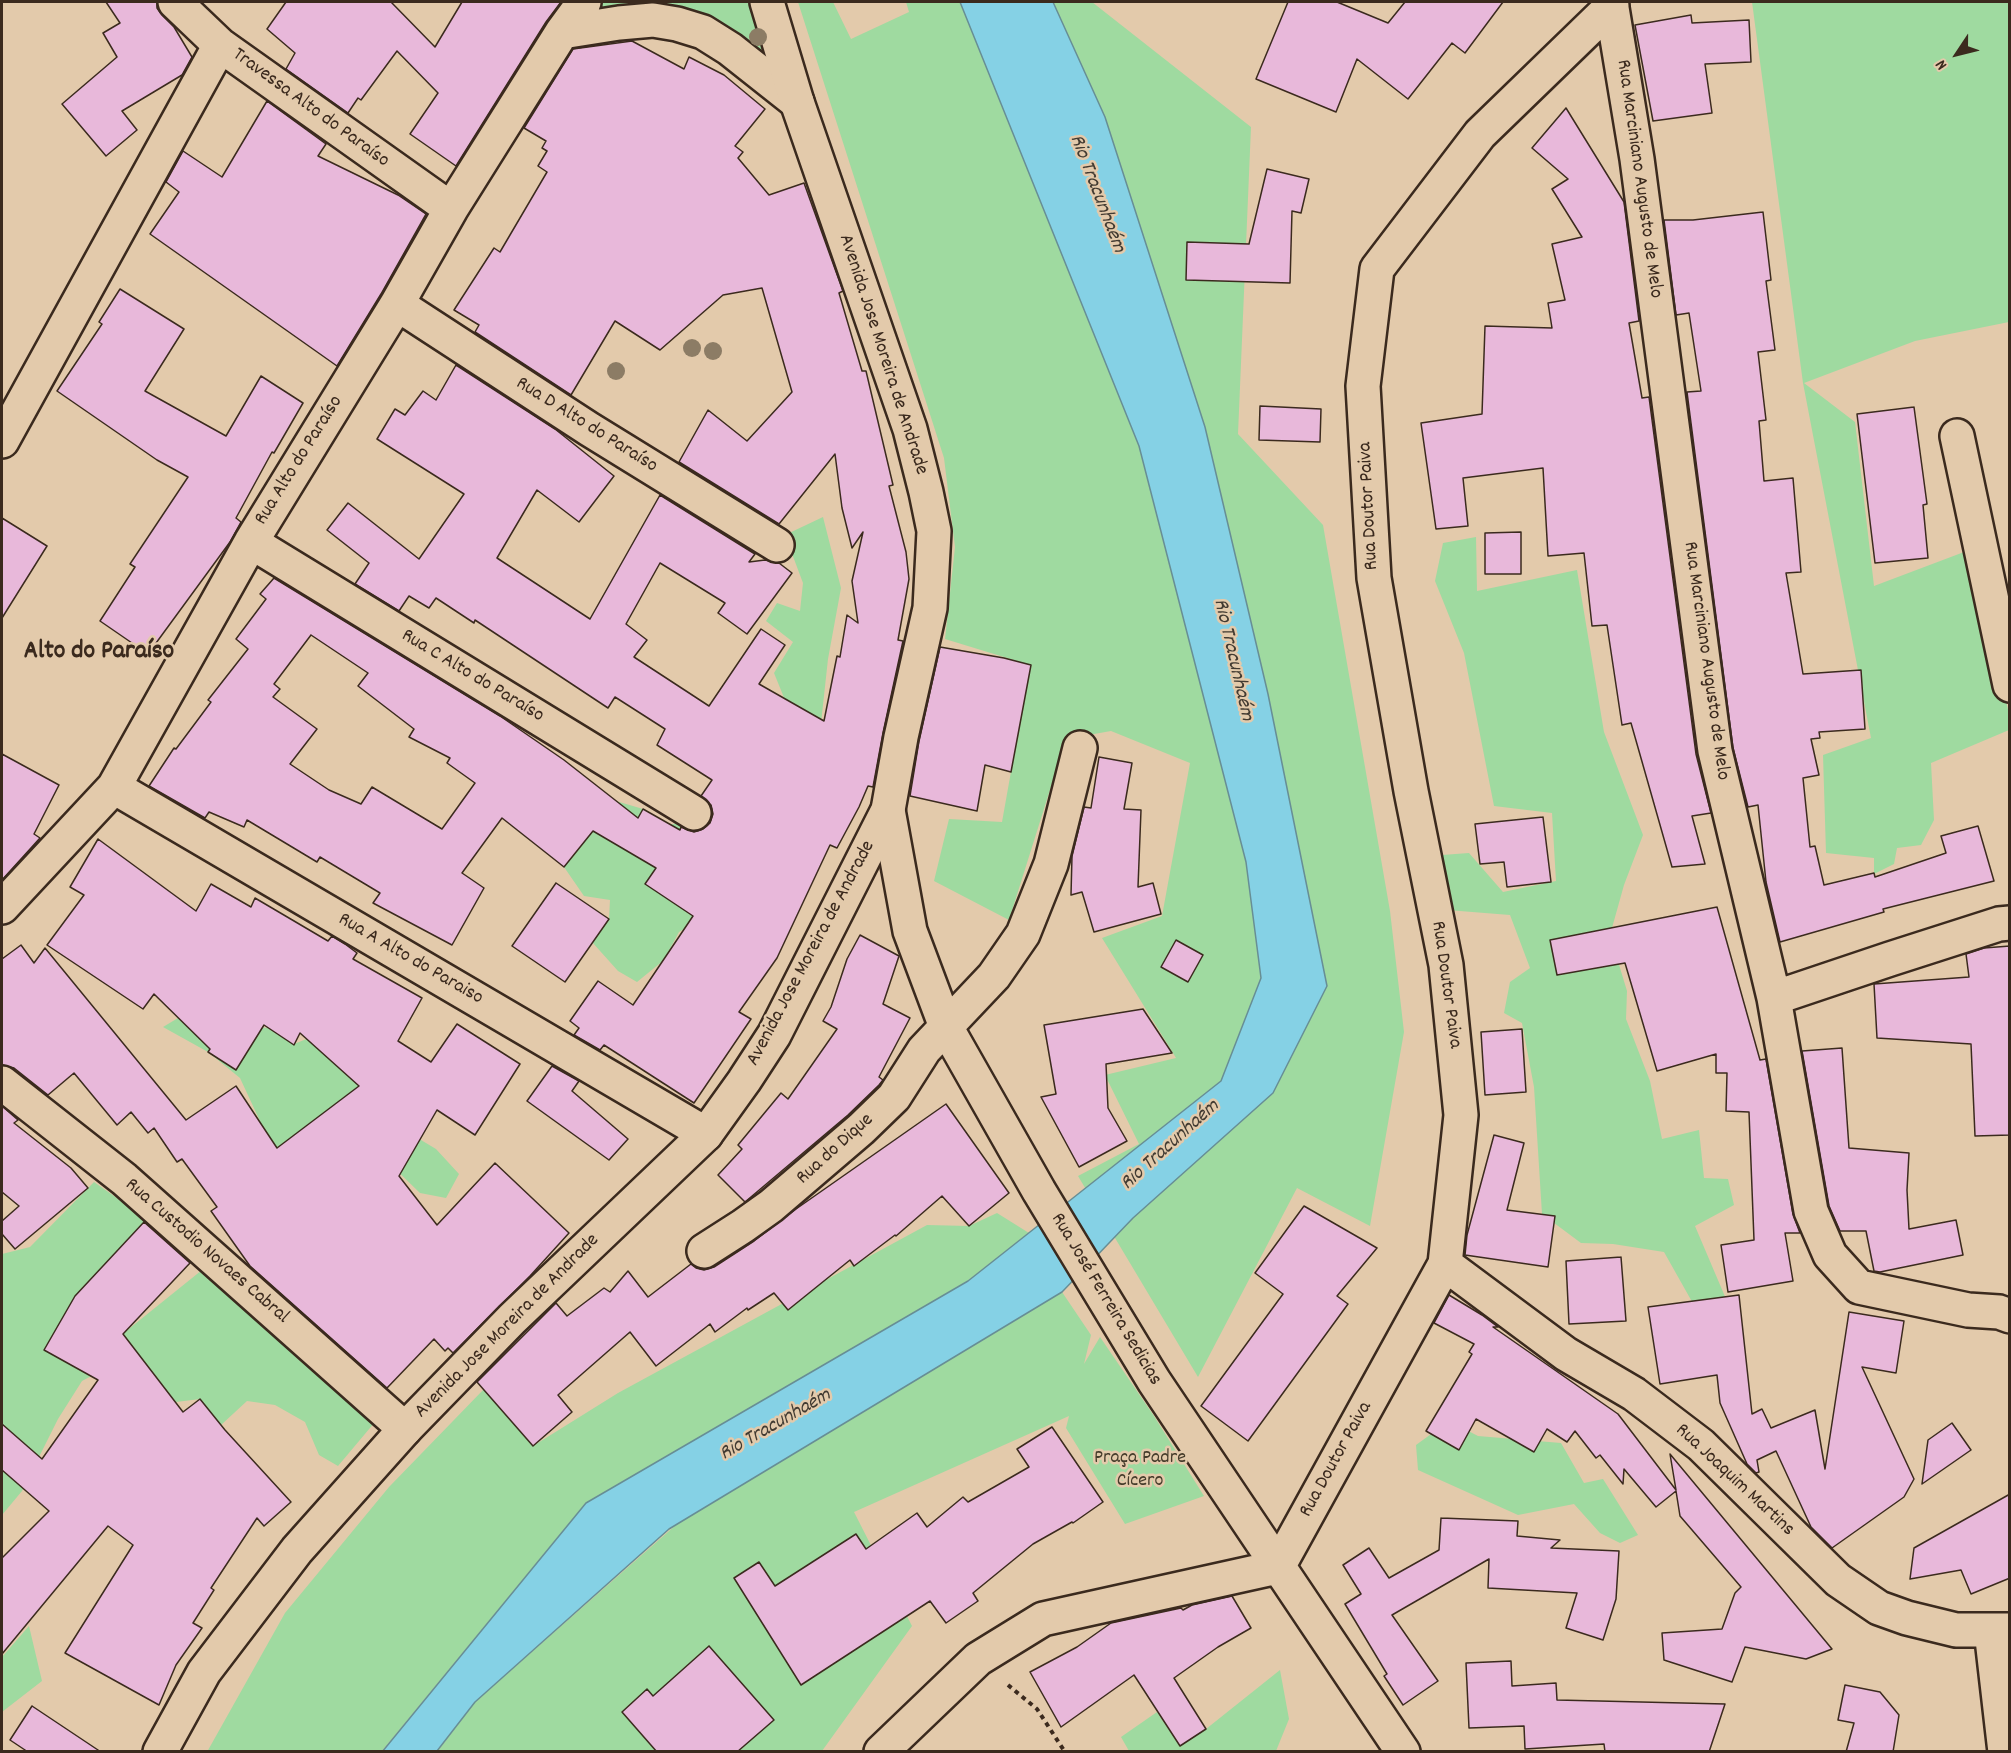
<!DOCTYPE html>
<meta charset="utf-8">
<style>
body{margin:0}
#map{position:relative;width:2011px;height:1753px;overflow:hidden;background:#e3caab;font-family:Dekko,sans-serif}
canvas{display:block}
.frame{position:absolute;inset:0;border:3px solid #3b2a1e;pointer-events:none}
.north{position:absolute;left:1927px;top:24px;width:60px;height:60px;-webkit-text-stroke:4px #e3caab;paint-order:stroke;rotate:235deg;font-size:16px;font-weight:700;line-height:24px;text-align:center;color:#3b2a1e}
.north::after{content:'';display:block;margin:auto;width:21px;height:27px;background:#3b2a1e;clip-path:polygon(50% 0,100% 100%,50% 72%,0 100%)}
</style>
<div id="map">
<canvas width="2011" height="1753"></canvas>
<div class="frame"></div>
<div class="north">N</div>
</div>
<script>
const c = document.querySelector('canvas').getContext('2d');
c.lineJoin = 'round';
function fill(path, color) {
  c.fillStyle = color;
  c.fill(path, 'evenodd');
}
function poly(rows) {
  const path = new Path2D();
  for (const r of rows) {
    path.moveTo(r[0], r[1]);
    for (let i = 2; i < r.length; i += 2) path.lineTo(r[i], r[i + 1]);
  }
  return path;
}
function strokePath(path, color, width, dash) {
  c.strokeStyle = color;
  c.lineWidth = width;
  c.lineCap = dash ? 'butt' : 'round';
  c.setLineDash(dash || []);
  c.stroke(path);
}
function label(font, color, halo, rows, align = 'center') {
  c.font = font + ' Dekko,sans-serif';
  c.lineWidth = 5;
  c.setLineDash([]);
  c.textBaseline = 'middle';
  c.strokeStyle = halo;
  c.fillStyle = color;
  for (const [text, x, y, turn = 0] of rows) {
    c.save();
    c.translate(x, y);
    c.rotate((+turn || 0) * Math.PI / 180);
    c.textAlign = isNaN(turn) ? turn : align;
    if (halo) c.strokeText(text, 0, 0);
    c.fillText(text, 0, 0);
    c.restore();
  }
}
fill(poly([
 [589,2,760,2,783,82,704,26,573,24],
 [798,2,833,2,851,39,909,12,906,2,1092,2,1251,127,1238,434,1323,525,1390,911,1404,1032,1370,1226,1297,1188,1198,1377,1078,1176,1139,1144,1105,1075,1176,1058,1102,938,1162,916,1190,763,1111,731,1066,739,1009,920,934,881,949,819,1002,822,1030,665,945,639,955,547,944,458],
 [1752,2,2009,2,2009,322,1915,341,1804,383,1855,422,1874,586,1972,549,2009,714,2009,730,1931,763,1934,820,1921,845,1897,848,1894,864,1874,874,1874,858,1826,853,1823,755,1871,738,1803,383],
 [823,517,841,588,828,659,821,723,787,705,774,673,793,642,766,621,777,603,800,611,803,583,785,535],
 [1476,537,1477,591,1577,570,1604,732,1643,835,1624,885,1610,935,1627,991,1626,1019,1650,1081,1662,1139,1699,1130,1704,1178,1728,1179,1734,1205,1695,1226,1729,1306,1695,1307,1664,1252,1613,1244,1581,1243,1542,1214,1534,1087,1522,1023,1504,1013,1510,982,1530,968,1510,915,1447,910,1442,855,1469,853,1503,892,1556,881,1552,813,1494,806,1464,653,1435,581,1443,543],
 [718,797,701,919,679,932,664,960,637,982,618,971,592,942,609,919,610,900,584,896,564,867,616,801,643,809,670,825,686,820],
 [178,1018,268,1028,294,1044,319,1034,382,1102,396,1125,436,1149,459,1174,446,1198,420,1193,388,1162,307,1210,266,1134,240,1078,208,1052,163,1027],
 [94,1182,147,1219,80,1290,125,1332,202,1270,289,1349,375,1422,338,1466,319,1455,305,1422,275,1405,247,1401,221,1425,200,1399,176,1402,137,1352,82,1381,58,1419,22,1491,2,1515,2,1254,30,1247],
 [997,1213,1029,1233,968,1281,586,1503,382,1751,207,1752,285,1613,389,1487,484,1389,533,1446,618,1393,927,1225,969,1226],
 [1062,1292,1091,1335,1084,1364,1100,1337,1154,1416,1204,1496,1125,1524,1066,1428,1069,1416,854,1512,912,1626,822,1751,437,1752,475,1702,677,1524],
 [1449,1421,1478,1436,1561,1443,1584,1483,1603,1479,1638,1535,1620,1543,1600,1533,1574,1504,1518,1515,1418,1470,1416,1445],
 [29,1626,42,1681,2,1712,2,1657],
 [1280,1670,1289,1719,1276,1751,1129,1751,1121,1737,1157,1712,1180,1746,1206,1729]
]), '#9fdaa0');
const water = poly([
 [960,2,1053,2,1105,117,1205,427,1268,694,1327,986,1273,1093,1133,1218,1062,1292,669,1529,475,1702,437,1751,382,1752,586,1503,968,1281,1221,1081,1261,978,1246,862,1139,446,960,2]
]);
fill(water, '#85d1e5');
strokePath(water, '#678e95', 1.5);
const building = poly([
 [106,2,157,2,157,8,162,15,174,27,192,57,182,75,122,111,137,130,106,156,62,104,117,57,103,33,120,23,106,2],
 [286,2,391,2,435,47,462,2,561,2,546,22,456,166,410,134,438,93,397,51,361,100,358,98,348,113,286,69,295,53,267,29,286,2],
 [1288,2,1337,2,1388,23,1405,2,1503,2,1465,53,1452,43,1408,99,1357,59,1336,112,1256,79,1288,2],
 [1691,15,1692,23,1749,20,1751,62,1705,64,1712,113,1653,121,1635,25,1691,15],
 [632,41,684,69,689,57,724,75,765,109,735,146,743,152,738,158,769,195,804,183,843,291,839,293,862,371,866,371,893,485,889,486,906,552,909,579,898,640,903,641,883,733,873,787,868,786,859,807,837,848,830,845,777,958,739,1012,751,1019,694,1103,604,1045,600,1050,574,1035,579,1028,570,1021,598,981,633,1005,693,916,645,884,656,868,593,831,564,867,502,818,462,873,484,888,452,945,373,903,380,893,320,857,317,862,247,820,244,827,209,812,205,818,149,786,174,748,176,749,211,702,208,700,248,649,236,639,266,599,260,594,274,578,500,716,564,760,638,818,643,809,680,830,681,827,694,832,703,829,710,823,713,814,711,805,701,796,712,780,657,745,665,729,615,697,608,708,475,620,474,623,436,598,429,608,409,596,399,611,355,584,369,563,327,530,348,503,419,559,464,494,377,439,395,409,405,415,423,391,436,400,456,365,555,429,614,476,579,522,537,490,497,558,590,619,660,495,755,554,749,562,765,560,779,563,792,573,747,634,718,613,725,603,660,563,626,624,647,640,634,657,709,706,761,629,785,645,759,684,824,721,837,656,840,657,847,615,858,623,852,581,863,532,852,548,842,508,835,454,779,524,679,462,708,410,747,441,792,392,762,288,723,295,660,350,615,321,571,395,475,332,479,325,454,310,494,248,500,252,547,172,538,166,547,151,542,148,546,141,524,128,573,49,632,41],
 [311,635,368,673,358,686,414,729,409,737,450,758,447,763,475,783,442,829,372,787,361,804,329,790,290,764,317,729,273,697,280,689,274,684,311,635],
 [267,101,326,144,318,156,398,195,426,214,381,294,337,366,150,234,179,192,166,182,183,151,222,177,267,101],
 [1566,108,1624,202,1639,321,1629,323,1642,398,1649,397,1696,754,1711,813,1692,816,1705,864,1672,867,1631,723,1622,725,1607,625,1592,626,1584,553,1548,556,1543,468,1463,478,1468,526,1436,529,1421,423,1482,414,1485,326,1552,328,1548,303,1565,300,1552,244,1582,237,1552,189,1568,179,1532,148,1566,108],
 [1267,169,1309,179,1301,213,1292,211,1290,283,1186,280,1187,242,1249,244,1267,169],
 [1763,212,1771,280,1766,281,1775,350,1758,352,1766,420,1759,421,1764,481,1793,478,1801,572,1786,573,1803,674,1861,670,1865,729,1819,732,1820,738,1811,739,1819,775,1803,778,1810,847,1815,846,1824,885,1874,873,1875,877,1946,853,1941,836,1978,826,1994,881,1883,909,1884,912,1780,942,1766,882,1758,805,1748,807,1733,748,1687,392,1701,391,1689,313,1676,315,1664,220,1693,220,1763,212],
 [120,289,184,329,145,391,226,436,261,376,303,403,274,453,272,452,236,518,241,522,230,542,148,654,100,621,135,567,130,564,188,477,157,460,57,391,102,324,99,322,120,289],
 [1260,406,1321,409,1320,442,1259,440,1260,406],
 [1914,407,1927,504,1923,505,1928,558,1875,563,1857,414,1914,407],
 [2,518,47,546,2,618,2,518],
 [1521,532,1521,574,1485,574,1485,533,1521,532],
 [940,647,1004,658,1031,665,1011,772,985,765,977,811,910,796,919,741,940,647],
 [2,754,59,785,34,834,40,838,2,880,2,754],
 [1099,757,1132,763,1124,809,1141,810,1138,887,1153,883,1161,914,1094,932,1082,892,1071,895,1072,856,1084,807,1091,808,1099,757],
 [1543,817,1551,882,1507,887,1504,862,1480,864,1475,824,1543,817],
 [98,839,196,911,211,884,251,907,255,898,328,941,332,936,345,944,357,953,353,959,422,998,398,1041,431,1062,457,1024,520,1064,475,1135,437,1110,399,1176,437,1225,495,1163,569,1233,530,1276,453,1353,448,1348,445,1351,434,1339,387,1388,250,1266,211,1211,217,1207,182,1159,177,1162,154,1128,148,1133,131,1112,117,1125,74,1073,48,1095,14,1068,2,1065,2,959,21,945,34,963,45,948,186,1120,236,1086,277,1148,359,1086,300,1033,294,1045,264,1025,236,1070,208,1052,210,1049,154,994,143,1009,47,945,84,895,70,887,98,839],
 [556,883,609,919,565,982,512,946,556,883],
 [1717,907,1760,1060,1766,1059,1793,1214,1800,1233,1785,1233,1793,1281,1728,1292,1721,1245,1754,1240,1749,1112,1726,1111,1727,1073,1716,1073,1716,1054,1657,1071,1625,963,1557,975,1550,940,1717,907],
 [860,935,899,956,883,1004,910,1018,879,1077,883,1080,879,1085,848,1115,745,1202,718,1175,742,1149,738,1145,781,1093,788,1099,837,1029,823,1021,831,1007,847,959,860,935],
 [1176,940,1203,955,1188,982,1161,967,1176,940],
 [2010,946,2010,1135,1975,1136,1971,1044,1877,1038,1874,984,1969,977,1966,954,1984,948,2010,946],
 [1143,1009,1172,1053,1106,1064,1108,1108,1127,1141,1079,1167,1041,1097,1056,1094,1044,1025,1143,1009],
 [1522,1029,1526,1092,1485,1095,1481,1032,1522,1029],
 [1842,1048,1849,1148,1909,1153,1907,1190,1909,1229,1956,1220,1963,1255,1880,1272,1874,1271,1866,1231,1840,1231,1829,1206,1802,1051,1842,1048],
 [552,1066,579,1081,572,1091,628,1139,609,1160,527,1101,552,1066],
 [946,1104,1009,1193,969,1226,942,1196,896,1236,895,1235,854,1266,850,1260,788,1310,774,1293,748,1310,747,1308,715,1332,710,1324,656,1366,630,1332,558,1395,572,1412,533,1446,477,1382,556,1303,567,1316,604,1288,610,1292,628,1271,648,1297,691,1264,696,1268,704,1270,714,1267,754,1241,796,1209,946,1104],
 [2,1106,18,1120,14,1123,71,1168,88,1188,15,1249,2,1234,2,1221,19,1206,2,1192,2,1106],
 [1494,1135,1524,1143,1507,1210,1555,1216,1548,1267,1465,1255,1467,1235,1494,1135],
 [1304,1206,1377,1248,1337,1296,1348,1304,1248,1441,1201,1406,1283,1294,1255,1273,1304,1206],
 [144,1222,190,1263,123,1334,183,1412,200,1399,225,1430,291,1502,264,1526,257,1518,211,1588,214,1590,193,1623,202,1628,176,1665,159,1705,65,1653,133,1545,108,1526,2,1654,2,1558,49,1511,2,1470,2,1424,42,1459,98,1380,44,1350,75,1296,144,1222],
 [1621,1257,1626,1321,1569,1324,1566,1261,1621,1257],
 [1449,1295,1482,1315,1498,1327,1493,1327,1618,1414,1676,1490,1670,1454,1832,1649,1806,1659,1745,1647,1732,1682,1664,1660,1662,1633,1722,1629,1735,1593,1741,1587,1680,1516,1676,1491,1656,1507,1624,1469,1623,1484,1600,1455,1596,1458,1575,1431,1567,1442,1547,1429,1534,1452,1476,1419,1459,1450,1426,1431,1472,1354,1469,1352,1474,1344,1434,1323,1449,1295],
 [1739,1295,1752,1414,1762,1409,1771,1428,1815,1410,1825,1469,1849,1312,1904,1321,1896,1373,1862,1367,1914,1479,1904,1497,1832,1548,1811,1527,1776,1451,1757,1460,1759,1472,1756,1473,1747,1464,1720,1403,1717,1375,1660,1384,1648,1307,1739,1295],
 [1952,1423,1971,1450,1922,1484,1928,1440,1952,1423],
 [1052,1427,1103,1502,1073,1523,1072,1522,1033,1544,973,1593,978,1601,946,1623,930,1601,801,1685,734,1578,759,1562,775,1586,856,1534,866,1549,917,1513,927,1527,963,1497,968,1502,1029,1467,1017,1449,1052,1427],
 [2010,1494,2010,1578,1971,1594,1961,1570,1910,1579,1914,1548,2010,1494],
 [1441,1518,1518,1521,1517,1536,1560,1540,1551,1548,1619,1551,1616,1599,1603,1640,1566,1628,1577,1593,1488,1588,1489,1559,1392,1615,1438,1681,1403,1705,1384,1676,1387,1674,1345,1604,1361,1594,1343,1565,1369,1548,1389,1578,1439,1550,1441,1518],
 [1232,1596,1251,1628,1218,1647,1174,1678,1206,1729,1180,1746,1134,1675,1061,1727,1030,1672,1077,1647,1111,1623,1181,1608,1183,1610,1192,1605,1232,1596],
 [709,1646,774,1720,737,1752,657,1752,622,1712,647,1689,653,1696,709,1646],
 [1511,1661,1512,1686,1556,1683,1557,1700,1725,1704,1709,1752,1605,1752,1604,1744,1525,1749,1524,1726,1469,1728,1466,1663,1511,1661],
 [1845,1685,1880,1692,1899,1715,1893,1752,1846,1752,1854,1723,1838,1720,1845,1685],
 [32,1706,101,1752,28,1752,10,1740,32,1706]
]);
fill(building, '#e8b8da');
strokePath(building, '#3b2a1e', 1.5);
const minor = poly([
 [175,2,220,45,451,209],
 [1611,2,1637,159,1715,751,1774,998,1811,1211,1830,1255,1859,1287,1968,1310,1999,1312,2010,1316],
 [562,32,619,23,653,20,677,24,703,32,730,49,797,102],
 [397,304,589,429,777,545],
 [1957,436,2010,685],
 [2,441,220,45],
 [251,542,694,813],
 [114,787,706,1134],
 [888,810,910,931,946,1027,1039,1191,1154,1381,1403,1752],
 [2,907,114,787,251,542,397,304,451,209,562,32,584,2],
 [1774,998,1890,959,1999,924,2010,923],
 [2,1083,124,1179,405,1429],
 [704,1251,743,1226,771,1206,861,1129,894,1097,924,1050,994,976,1023,934,1051,864,1080,748],
 [1445,1264,1566,1354,1634,1394,1701,1445,1838,1580,1879,1608,1907,1618,1956,1630,2010,1630],
 [1991,1630,2005,1752],
 [881,1752,978,1659,1043,1619,1278,1567,1445,1264,1461,1115,1446,965,1411,791,1374,578,1363,386,1377,269,1480,134,1612,6]
]);
const major = poly([
 [160,1752,204,1672,297,1550,405,1429,512,1319,706,1134,744,1081,774,1035,888,810,901,737,930,608,934,531,926,492,910,429,797,102,767,2]
]);
strokePath(minor, '#3b2a1e', 38);
strokePath(major, '#3b2a1e', 38);
strokePath(poly([
 [1008,1685,1037,1709,1065,1752]
]), '#3b2a1e', 4, [4.5, 4.5]);
strokePath(minor, '#e3caab', 33);
strokePath(major, '#e3caab', 33);
c.fillStyle = '#8c7c65';
for (const [x, y] of [
 [758,37],
 [692,348],
 [713,351],
 [616,371]
]) {
  c.beginPath();
  c.arc(x, y, 9, 0, 2 * Math.PI);
  c.fill();
}
label('20px', '#3b2a1e', '#e3caab', [
 ["Travessa Alto do Paraíso",310,109,36],
 ["Rua Marciniano Augusto de Melo",1638,179,82],
 ["Avenida Jose Moreira de Andrade",882,355,72],
 ["Rua D Alto do Paraíso",586,426,32],
 ["Rua Alto do Paraíso",300,461,-58],
 ["Rua Doutor Paiva",1370,506,-93],
 ["Rua Marciniano Augusto de Melo",1705,661,82],
 ["Rua C Alto do Paraíso",472,677,31],
 ["Avenida Jose Moreira de Andrade",812,954,-62],
 ["Rua A Alto do Paraiso",410,960,30],
 ["Rua Doutor Paiva",1445,985,82],
 ["Rua do Dique",836,1150,-42],
 ["Rua Custodio Novaes Cabral",206,1252,41],
 ["Rua José Ferreira Sedicias",1105,1300,59],
 ["Avenida Jose Moreira de Andrade",508,1327,-45],
 ["Rua Doutor Paiva",1337,1460,-61],
 ["Rua Joaquim Martins",1734,1481,43]
]);
label('20px', '#453c2b', '#e3caab', [
 ["Praça Padre",1140,1459],
 ["Cícero",1140,1482]
]);
label('italic 21px', '#423b32', '#e3caab', [
 ["Rio Tracunhaém",1096,194,69],
 ["Rio Tracunhaém",1232,660,77],
 ["Rio Tracunhaém",1171,1146,-42],
 ["Rio Tracunhaém",776,1426,-30]
]);
label('bold 26px', '#3b2a1e', '#e3caab', [
 ["Alto do Paraíso",99,653]
]);
</script>
